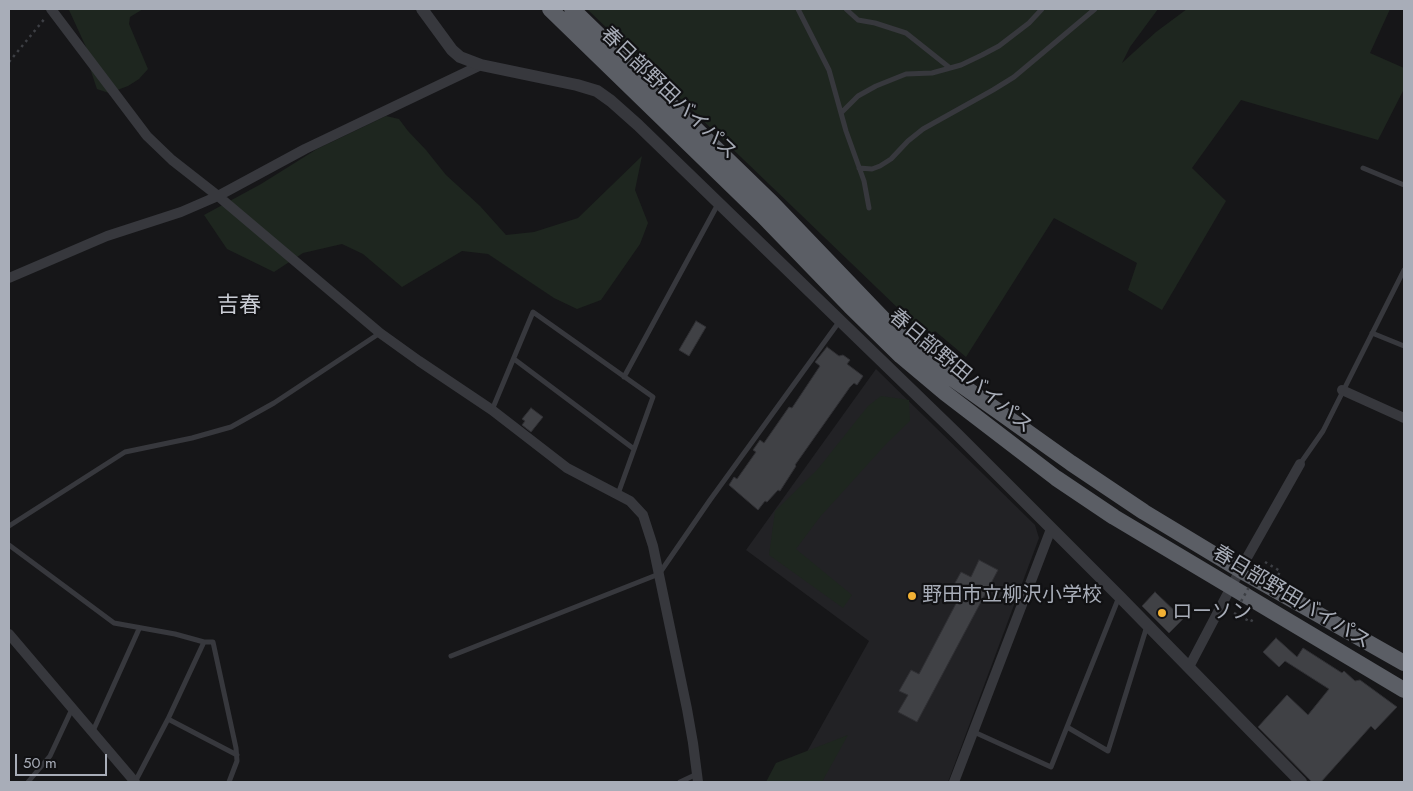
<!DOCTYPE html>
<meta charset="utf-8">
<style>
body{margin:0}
#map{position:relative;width:1413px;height:791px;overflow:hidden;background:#161618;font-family:Jost,sans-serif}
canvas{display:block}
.frame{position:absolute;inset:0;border:10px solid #a8adb8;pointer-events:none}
.scale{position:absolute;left:15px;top:754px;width:92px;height:22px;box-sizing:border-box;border:2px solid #a8adb8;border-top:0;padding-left:6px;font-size:15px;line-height:18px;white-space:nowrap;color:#a8adb8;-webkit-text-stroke:4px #111113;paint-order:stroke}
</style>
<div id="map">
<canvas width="1413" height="791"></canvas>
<div class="frame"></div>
<div class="scale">50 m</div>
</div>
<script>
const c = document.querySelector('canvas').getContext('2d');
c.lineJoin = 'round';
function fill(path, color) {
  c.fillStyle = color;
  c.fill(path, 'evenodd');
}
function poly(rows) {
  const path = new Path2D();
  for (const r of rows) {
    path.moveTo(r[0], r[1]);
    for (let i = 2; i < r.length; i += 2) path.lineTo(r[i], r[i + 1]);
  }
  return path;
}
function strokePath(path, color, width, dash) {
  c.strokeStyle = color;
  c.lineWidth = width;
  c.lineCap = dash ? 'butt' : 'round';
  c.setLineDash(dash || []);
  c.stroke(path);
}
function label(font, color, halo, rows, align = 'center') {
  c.font = font + ' Jost,"Noto Sans JP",sans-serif';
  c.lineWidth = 4.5;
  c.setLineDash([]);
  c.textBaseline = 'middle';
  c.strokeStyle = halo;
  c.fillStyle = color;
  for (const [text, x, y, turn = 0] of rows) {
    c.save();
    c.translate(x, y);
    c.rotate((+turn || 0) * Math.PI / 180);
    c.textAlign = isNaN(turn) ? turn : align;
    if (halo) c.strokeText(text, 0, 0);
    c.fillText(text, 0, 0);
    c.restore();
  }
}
fill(poly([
 [876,369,1035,525,1039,538,948,782,790,782,869,641,746,550]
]), '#222225');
fill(poly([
 [71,9,143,9,130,17,129,24,148,69,139,79,128,86,109,93,97,89,87,59,86,47,69,10],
 [587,9,1158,9,1130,47,1122,63,1156,32,1187,9,1390,9,1370,53,1404,68,1404,89,1378,140,1241,100,1192,168,1226,201,1162,310,1128,290,1137,263,1054,218,966,357,935,331,929,338],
 [386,116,399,119,408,131,426,150,446,175,480,206,506,235,534,232,578,218,642,156,635,190,648,223,640,244,601,300,577,309,554,298,488,254,462,251,402,287,363,254,342,244,303,253,274,272,227,249,204,215,261,184,317,149],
 [881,396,909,400,910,421,887,443,820,517,796,549,852,595,843,608,769,555,775,511,817,470,868,406],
 [848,735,822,782,766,782,776,763]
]), '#1e261f');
const building = poly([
 [696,321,706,327,689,356,679,350,696,321],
 [827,347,839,356,843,355,850,360,847,364,863,376,857,385,854,383,850,387,795,465,796,466,780,491,778,490,767,502,765,501,758,510,729,485,734,477,737,479,756,452,753,450,760,440,764,443,789,407,792,408,820,366,815,362,827,347],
 [531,408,543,417,531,432,522,425,525,421,522,419,531,408],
 [979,560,998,570,917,722,898,712,908,695,899,691,911,670,919,674,961,594,951,590,961,572,971,577,979,560],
 [1155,592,1183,619,1169,633,1142,606,1155,592],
 [1276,638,1297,657,1303,648,1342,673,1344,671,1355,681,1360,680,1397,707,1375,730,1371,726,1321,782,1312,782,1258,727,1287,695,1308,715,1329,689,1285,661,1279,667,1263,652,1276,638]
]);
fill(building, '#404145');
strokePath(building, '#303034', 1);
strokePath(poly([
 [9,62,46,17],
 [1265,562,1280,571,1278,576],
 [1234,613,1251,622,1254,616]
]), '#3d3f44', 2.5, [2.5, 4]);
strokePath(poly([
 [798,9,829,70,846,131,864,181,869,208],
 [846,9,858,20,875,23,906,33,950,68],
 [841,113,858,96,876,86,906,74,932,73,961,65,982,55,999,46,1029,23,1042,9],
 [859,168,872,169,880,166,891,159,908,141,923,129,993,90,1014,77,1095,9],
 [1363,168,1404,185],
 [1372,333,1404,346],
 [514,359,634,449],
 [624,377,718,204],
 [492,410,533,312,653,397,618,494],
 [1300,464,1323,431,1404,270],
 [9,526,125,452,192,438,231,427,274,403,380,333],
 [9,545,114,623,175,634,204,642,213,642,236,748,237,761,229,782],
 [451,656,659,574,710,500,839,322],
 [168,719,237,755],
 [1067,727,1108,751,1147,626],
 [93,731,139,629],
 [974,732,1051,767,1119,597],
 [28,782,50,756,72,709],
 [135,782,168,719,204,642],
 [680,782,697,774]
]), '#37383d', 5);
strokePath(poly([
 [51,9,147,136,172,160,218,196,380,333,419,361,492,410,567,468,630,501,643,515,653,546,687,709,693,743,698,782],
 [9,278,107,236,181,212,218,196,305,149,481,65],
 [1342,390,1404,418],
 [9,634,135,782],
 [1189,667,1240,570,1300,464],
 [954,782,1051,529]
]), '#37383d', 10);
strokePath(poly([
 [422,9,452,50,460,57,481,65,577,85,597,91,611,101,638,125,957,434,1119,596,1301,782]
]), '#37383d', 12);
strokePath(poly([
 [550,9,762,215,850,306,901,356,945,393,1056,478,1114,517,1404,690],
 [572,9,772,203,891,327,953,379,1071,463,1144,512,1240,570,1404,663]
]), '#5b5e65', 16);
strokePath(poly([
 [1238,607,1260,567]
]), '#3d3f44', 2.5, [2.5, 4]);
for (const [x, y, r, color] of [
 [912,596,5,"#f2b134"],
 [1162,613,5,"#f2b134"]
]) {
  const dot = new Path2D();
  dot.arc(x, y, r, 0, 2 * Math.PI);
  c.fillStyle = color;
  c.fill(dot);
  strokePath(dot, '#111113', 2);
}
label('20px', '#a8adb8', '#111113', [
 ["春日部野田バイパス",668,94,44],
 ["春日部野田バイパス",960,372,40],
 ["春日部野田バイパス",1291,598,31]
]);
label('20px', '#a8adb8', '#111113', [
 ["野田市立柳沢小学校",922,596],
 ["ローソン",1172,613]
], 'left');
label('22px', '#c9ccd4', '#111113', [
 ["吉春",239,307]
]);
</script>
